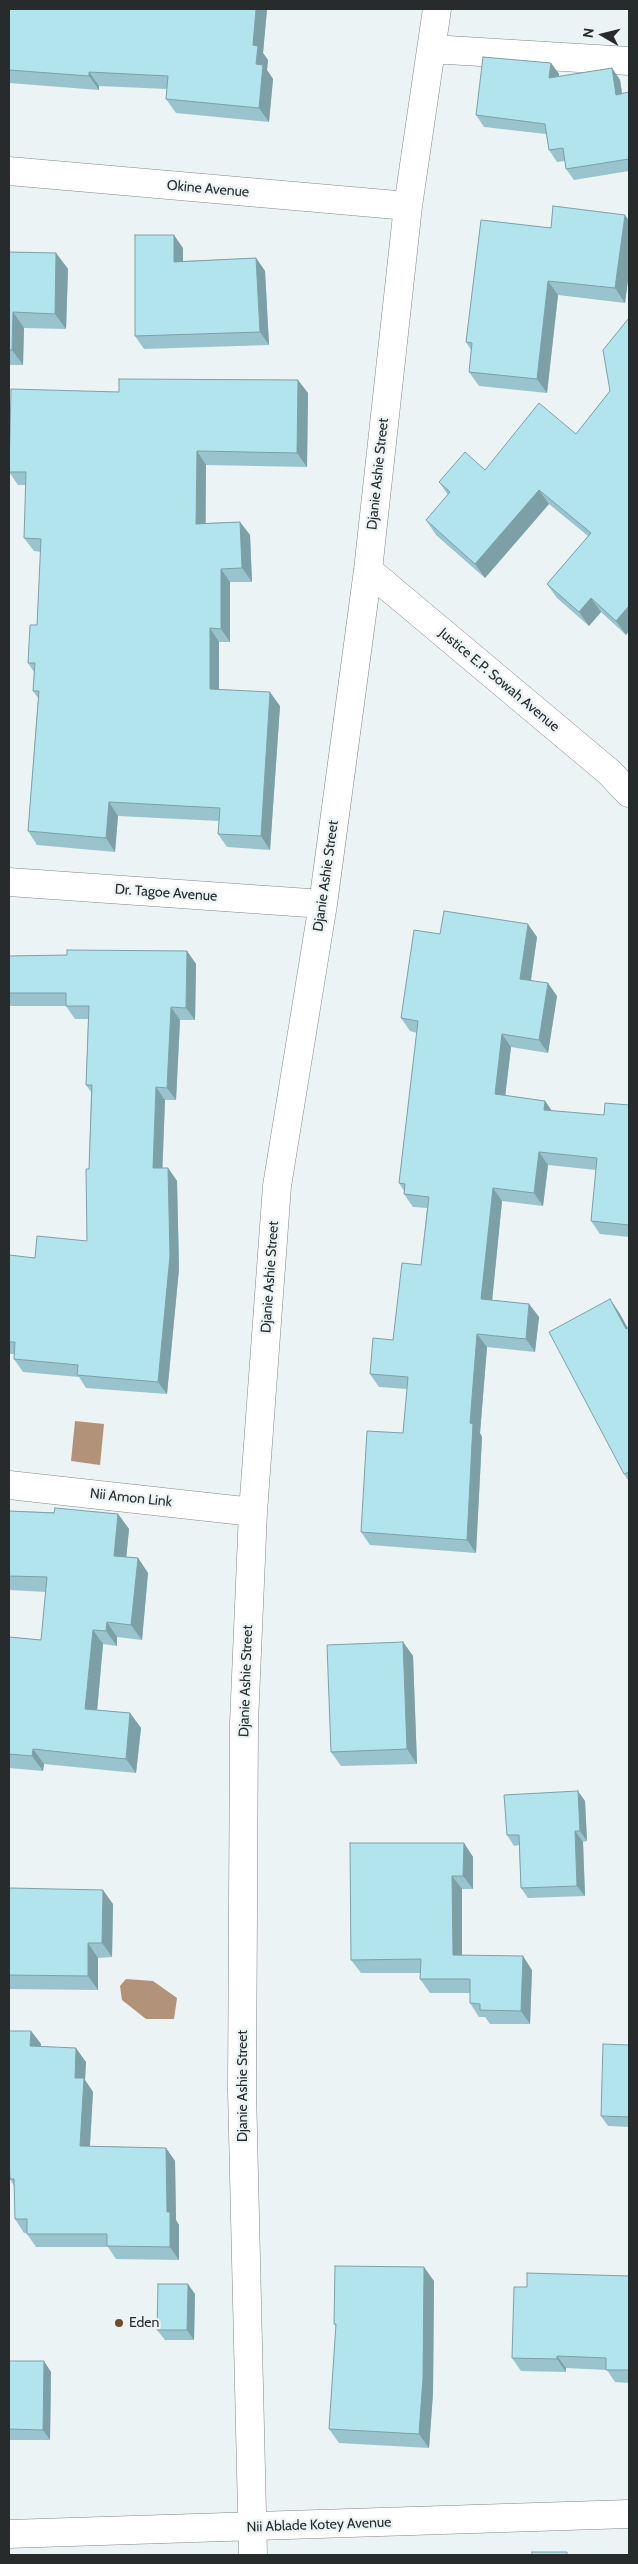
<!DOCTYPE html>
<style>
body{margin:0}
#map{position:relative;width:638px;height:2564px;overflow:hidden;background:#ebf3f5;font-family:Cabin,sans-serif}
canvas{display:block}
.frame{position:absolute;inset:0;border:10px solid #282b2c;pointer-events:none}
.north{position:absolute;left:578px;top:10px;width:50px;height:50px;-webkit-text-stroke:4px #ebf3f5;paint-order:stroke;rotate:278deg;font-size:14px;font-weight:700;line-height:20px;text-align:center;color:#282b2c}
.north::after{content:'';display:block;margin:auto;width:18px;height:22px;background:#282b2c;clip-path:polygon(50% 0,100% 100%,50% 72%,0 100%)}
</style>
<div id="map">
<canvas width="638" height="2564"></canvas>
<div class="frame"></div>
<div class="north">N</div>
</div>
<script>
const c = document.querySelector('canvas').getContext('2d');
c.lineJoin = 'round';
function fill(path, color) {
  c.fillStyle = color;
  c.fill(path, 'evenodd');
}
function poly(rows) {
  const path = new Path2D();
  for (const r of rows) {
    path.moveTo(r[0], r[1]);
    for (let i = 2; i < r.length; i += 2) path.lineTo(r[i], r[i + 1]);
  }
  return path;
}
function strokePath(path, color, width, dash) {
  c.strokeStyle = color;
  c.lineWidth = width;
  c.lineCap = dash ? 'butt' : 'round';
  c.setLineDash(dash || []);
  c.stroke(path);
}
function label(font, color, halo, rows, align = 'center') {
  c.font = font + ' Cabin,sans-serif';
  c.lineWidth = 4.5;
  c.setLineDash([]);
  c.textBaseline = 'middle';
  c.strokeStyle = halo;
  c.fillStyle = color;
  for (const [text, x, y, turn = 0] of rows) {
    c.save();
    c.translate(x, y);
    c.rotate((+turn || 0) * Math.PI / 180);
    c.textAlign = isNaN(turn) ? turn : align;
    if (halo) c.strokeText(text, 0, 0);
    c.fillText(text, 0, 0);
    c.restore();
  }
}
fill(poly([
 [75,1421,104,1424,100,1465,71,1461],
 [126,1979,153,1981,177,1998,174,2019,146,2019,122,2000,120,1986]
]), '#b29379');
const minor = poly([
 [431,49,629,61],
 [9,171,408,206],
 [368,570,609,772,629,793],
 [9,882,323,904],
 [9,1485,253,1512],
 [9,2534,629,2514],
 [253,2555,242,2090,244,1723,253,1512,277,1186,323,904,368,570,408,206,437,9]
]);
strokePath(minor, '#81888a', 29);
strokePath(minor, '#fff', 28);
fill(poly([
 [9,9,267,9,263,53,268,60,267,70,273,79,269,122,176,113,166,99,167,89,99,86,99,90,9,83],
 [551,63,559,74,559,76,612,68,620,80,622,93,629,92,629,171,574,180,566,169,565,161,557,162,549,150,546,134,484,127,476,115],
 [625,215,629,221,629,272,625,303,558,295,547,393,479,386,469,372,471,350,466,342,551,228],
 [183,248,183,261,256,258,265,271,269,345,144,349,135,336],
 [9,252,56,253,68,269,66,329,24,328,23,365,9,365],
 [629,318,629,631,626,635,601,612,589,626,557,598,547,584,588,536,549,504,485,578,436,535,426,520,448,495,439,482,485,470,576,434,610,391],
 [119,392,308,393,307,467,206,465,206,523,240,522,250,535,252,582,230,582,230,642,219,642,219,689,280,706,270,850,227,847,218,834,219,821,118,816,115,852,37,845,28,831,38,698,33,691,34,672,28,663,37,625,41,552,34,551,24,538,26,485,18,485,9,472],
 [440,934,537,937,531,981,557,996,548,1053,511,1047,505,1095,545,1101,552,1111,604,1115,629,1105,629,1237,600,1234,591,1221,596,1170,548,1165,543,1206,502,1201,492,1300,529,1304,539,1317,535,1352,487,1347,480,1433,482,1437,476,1553,370,1545,361,1532,403,1433,407,1389,379,1387,370,1374,393,1340,421,1265,427,1208,413,1207,404,1194,404,1191,399,1183,417,1033,410,1031,401,1018],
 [187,951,196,964,195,1020,180,1020,176,1100,165,1100,162,1168,168,1168,177,1181,179,1269,167,1394,86,1388,79,1377,23,1372,14,1359,14,1354,9,1354,9,1255,35,1258,87,1241,91,1092,86,1085,88,1019,75,1019,66,1006,9,1006,9,956,67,955],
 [610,1299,620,1314,628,1328,629,1327,629,1482,624,1474],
 [9,1511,118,1514,129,1529,126,1557,138,1558,148,1573,142,1640,117,1637,117,1646,103,1644,97,1710,130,1713,141,1728,136,1773,44,1764,43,1771,9,1768,9,1637,41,1640,46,1592,9,1590],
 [403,1642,413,1656,417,1764,341,1766,331,1752],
 [585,1801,587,1841,583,1842,585,1896,528,1898,521,1888,519,1845,514,1846,507,1835],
 [464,1843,473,1857,473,1889,462,1889,462,1955,532,1970,530,2024,490,2024,485,2017,479,2017,470,2003,470,1993,430,1993,420,1979,420,1973,361,1973,351,1960],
 [9,1888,113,1904,112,1957,98,1958,98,1990,9,1989],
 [31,2031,41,2044,40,2047,86,2062,85,2080,93,2092,90,2146,166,2148,175,2161,176,2220,179,2225,179,2260,116,2259,108,2247,36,2247,27,2234,27,2233,24,2233,15,2219,14,2186,10,2179],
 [629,2045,629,2127,608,2126,601,2116],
 [629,2276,629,2383,615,2382,607,2370,566,2368,566,2372,521,2371,512,2358,527,2287],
 [434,2281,433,2393,429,2448,339,2443,329,2429,336,2327,334,2324],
 [195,2294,194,2340,165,2340,157,2330],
 [9,2361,51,2372,50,2440,9,2440]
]), '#99c4cd');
fill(poly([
 [256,9,267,9,263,53,268,60,267,70,273,79,269,122,259,108,256,64,253,45],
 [551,63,559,74,557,89,549,78],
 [612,68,620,80,624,106,616,95],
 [89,72,99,86,99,90,89,76],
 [625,215,629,221,629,272,625,303,615,288],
 [174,235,183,248,183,275,174,262],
 [56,253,68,269,66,329,55,314],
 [256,258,265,271,269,345,260,332],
 [548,281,558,295,547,393,537,379],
 [13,312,24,328,23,365,12,350],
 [298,380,308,393,307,467,297,453],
 [197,451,206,465,205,537,196,524],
 [539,490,549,504,485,578,475,564],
 [240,522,250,535,252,582,242,568],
 [221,569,230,582,230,642,221,629],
 [591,598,601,612,589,626,579,612],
 [629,606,629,631,626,635,616,621],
 [210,628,219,642,219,702,210,689],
 [270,692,280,706,270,850,261,836],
 [109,802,118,816,115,852,106,838],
 [528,924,537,937,529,992,520,979],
 [187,951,196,964,195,1020,186,1008],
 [548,983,557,996,548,1053,539,1040],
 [171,1007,180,1020,176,1100,167,1088],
 [502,1034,511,1047,504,1107,495,1094],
 [156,1087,165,1100,162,1181,153,1168],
 [545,1101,554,1114,544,1110],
 [539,1152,548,1165,543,1206,534,1193],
 [168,1168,177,1181,179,1269,167,1394,158,1382],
 [493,1188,502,1201,491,1312,481,1299],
 [610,1299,620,1314,629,1331,626,1329],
 [529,1304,539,1317,535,1352,526,1339],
 [477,1334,487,1347,480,1433,482,1437,476,1553,467,1540,470,1423],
 [118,1514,129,1529,125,1571,114,1556],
 [138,1558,148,1573,142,1640,131,1625],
 [107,1622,117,1637,117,1646,106,1631],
 [93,1630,103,1644,96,1723,85,1709],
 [403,1642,413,1656,417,1764,407,1749],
 [130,1713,141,1728,136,1773,126,1759],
 [33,1749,44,1764,43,1771,32,1756],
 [578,1791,585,1801,587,1841,580,1831],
 [575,1831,583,1842,585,1896,577,1886],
 [464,1843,473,1857,473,1889,463,1876],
 [452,1876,462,1889,462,1969,453,1955],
 [103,1890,113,1904,112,1957,102,1943],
 [88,1943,98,1958,98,1990,88,1976],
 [523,1956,532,1970,530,2024,521,2011],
 [31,2031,41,2044,40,2060,30,2046],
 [76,2048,86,2062,85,2080,93,2092,89,2159,80,2146,75,2078],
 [166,2148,175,2161,176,2220,179,2225,179,2260,170,2247,167,2212],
 [424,2267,434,2281,433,2393,429,2448,419,2434],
 [188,2284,195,2294,194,2340,187,2330],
 [557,2356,566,2368,566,2372,557,2359],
 [44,2361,51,2372,50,2440,43,2430]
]), '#7da0a7');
const building = poly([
 [9,9,256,9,253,45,258,46,256,64,263,65,259,108,166,99,168,76,89,72,89,76,9,70,9,9],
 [483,57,551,63,549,78,612,68,616,95,629,92,629,159,566,169,563,148,549,150,545,124,476,115,483,57],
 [553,206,625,215,615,288,548,281,537,379,469,372,472,343,466,342,481,220,551,228,553,206],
 [135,235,174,235,174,262,256,258,260,332,135,336,135,235],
 [9,252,56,253,55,314,13,312,12,350,9,350,9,252],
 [629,318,629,606,616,621,591,598,579,612,547,584,591,533,539,490,475,564,426,520,450,492,439,482,465,452,485,470,539,403,576,434,610,391,603,350,629,318],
 [119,379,298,380,297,453,197,451,196,524,240,522,242,568,221,569,221,629,210,628,210,689,270,692,261,836,218,834,220,808,109,802,106,838,28,831,39,691,33,691,35,663,28,663,30,625,37,625,41,539,24,538,26,472,9,472,11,389,119,392,119,379],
 [444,911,528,924,520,979,548,983,539,1040,502,1034,495,1094,545,1101,544,1110,604,1115,605,1103,629,1105,629,1225,591,1221,597,1158,539,1152,534,1193,493,1188,481,1299,529,1304,526,1339,477,1334,470,1423,473,1424,467,1540,361,1532,367,1431,403,1433,408,1377,370,1374,373,1338,393,1340,402,1263,421,1265,429,1197,404,1194,405,1184,399,1183,418,1021,401,1018,414,930,440,934,444,911],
 [67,950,187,951,186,1008,171,1007,167,1088,156,1087,153,1168,168,1168,170,1256,158,1382,77,1375,78,1365,14,1359,15,1342,9,1342,9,1255,35,1258,37,1236,87,1241,86,1169,89,1169,92,1085,86,1085,89,1006,66,1006,66,993,9,993,9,956,67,955,67,950],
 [610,1299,626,1329,629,1327,629,1472,624,1474,549,1332,610,1299],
 [55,1508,118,1514,114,1556,138,1558,131,1625,107,1622,106,1631,93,1630,85,1709,130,1713,126,1759,33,1749,32,1756,9,1754,9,1637,41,1640,47,1577,9,1576,9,1511,54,1513,55,1508],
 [403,1642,407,1749,331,1752,327,1645,403,1642],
 [578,1791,580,1831,575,1831,577,1886,521,1888,519,1835,507,1835,504,1795,578,1791],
 [350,1843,464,1843,463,1876,452,1876,453,1955,523,1956,521,2011,480,2010,480,2004,470,2003,470,1979,420,1979,421,1959,351,1960,350,1843],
 [9,1888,103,1890,102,1943,88,1943,88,1976,9,1975,9,1888],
 [9,2031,31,2031,30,2046,76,2048,75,2078,84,2078,80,2146,166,2148,167,2212,170,2212,170,2247,107,2246,107,2234,27,2234,27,2219,15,2219,14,2179,10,2179,9,2158,9,2031],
 [603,2044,629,2045,629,2117,601,2116,603,2044],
 [335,2266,424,2267,423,2378,419,2434,329,2429,336,2324,334,2324,335,2266],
 [527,2273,629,2276,629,2370,606,2370,606,2358,557,2356,557,2359,512,2358,514,2287,527,2287,527,2273],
 [158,2284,188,2284,187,2330,157,2330,158,2284],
 [9,2361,44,2361,43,2430,9,2429,9,2361],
 [532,2552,567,2552,567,2555,532,2555,532,2552]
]);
fill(building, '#b2e4ee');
strokePath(building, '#7da0a7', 1);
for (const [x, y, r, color] of [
 [119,2323,5,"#724c29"]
]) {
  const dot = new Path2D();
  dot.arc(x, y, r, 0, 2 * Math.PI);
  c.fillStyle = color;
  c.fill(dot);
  strokePath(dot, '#ebf3f5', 2);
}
label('14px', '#282b2c', '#ebf3f5', [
 ["Okine Avenue",208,189,5],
 ["Djanie Ashie Street",378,474,-84],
 ["Justice E.P. Sowah Avenue",499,680,40],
 ["Djanie Ashie Street",326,876,-82],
 ["Dr. Tagoe Avenue",166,893,4],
 ["Djanie Ashie Street",270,1277,-86],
 ["Nii Amon Link",131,1498,6],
 ["Djanie Ashie Street",246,1681,-88],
 ["Djanie Ashie Street",243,2086,-90],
 ["Nii Ablade Kotey Avenue",319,2525,-2]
]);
label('14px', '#282b2c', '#ebf3f5', [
 ["Eden",129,2323]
], 'left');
</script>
